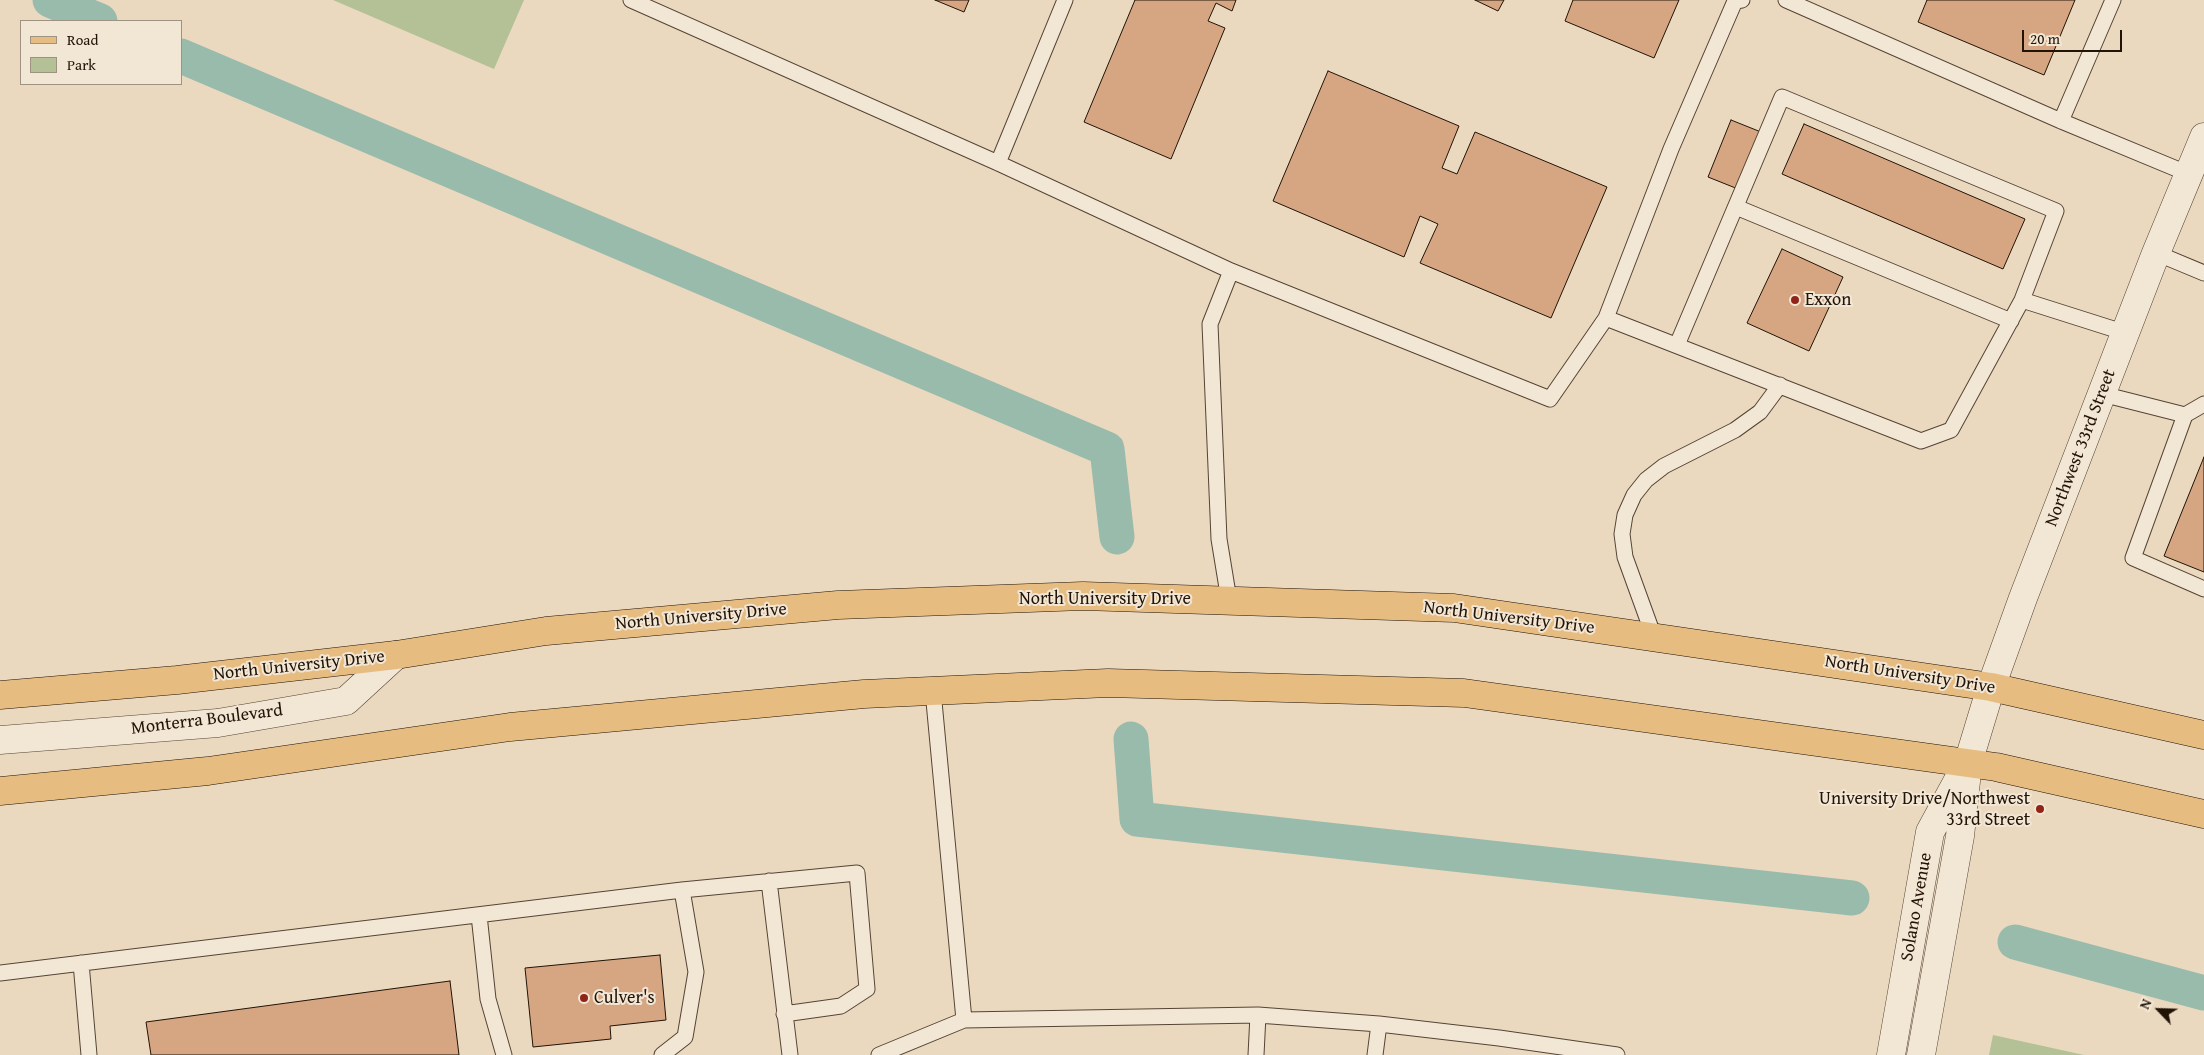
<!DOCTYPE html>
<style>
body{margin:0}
#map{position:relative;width:2204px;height:1055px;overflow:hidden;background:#ebd9bf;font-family:"Gentium Book Plus",serif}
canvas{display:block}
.legend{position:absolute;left:20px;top:20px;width:162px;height:65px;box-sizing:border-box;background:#f2e6d5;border:1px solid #9e9282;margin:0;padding:6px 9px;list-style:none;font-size:15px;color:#211306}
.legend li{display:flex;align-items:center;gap:10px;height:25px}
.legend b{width:25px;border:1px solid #9e9282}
.north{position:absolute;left:2134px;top:985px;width:50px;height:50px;-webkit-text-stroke:4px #f2e6d5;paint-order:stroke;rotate:294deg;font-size:14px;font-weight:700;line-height:20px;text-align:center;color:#211306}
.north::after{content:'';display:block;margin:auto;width:18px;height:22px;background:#211306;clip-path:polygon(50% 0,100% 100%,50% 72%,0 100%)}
.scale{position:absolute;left:2022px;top:30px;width:100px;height:22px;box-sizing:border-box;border:2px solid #211306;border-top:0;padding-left:6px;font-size:15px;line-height:18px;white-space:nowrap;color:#211306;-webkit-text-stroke:4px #f2e6d5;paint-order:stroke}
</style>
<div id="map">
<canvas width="2204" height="1055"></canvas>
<ul class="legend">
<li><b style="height:6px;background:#e6bc80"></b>Road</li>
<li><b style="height:14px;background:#b4c095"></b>Park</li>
</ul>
<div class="north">N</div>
<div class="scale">20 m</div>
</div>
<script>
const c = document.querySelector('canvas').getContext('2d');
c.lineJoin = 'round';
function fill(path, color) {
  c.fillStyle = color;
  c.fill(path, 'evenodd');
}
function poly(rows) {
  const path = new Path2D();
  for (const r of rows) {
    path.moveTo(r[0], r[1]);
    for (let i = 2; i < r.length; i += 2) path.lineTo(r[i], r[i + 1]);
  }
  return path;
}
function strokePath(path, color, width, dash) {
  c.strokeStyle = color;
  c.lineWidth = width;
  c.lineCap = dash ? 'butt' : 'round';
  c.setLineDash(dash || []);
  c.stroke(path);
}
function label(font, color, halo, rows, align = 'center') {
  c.font = font + ' "Gentium Book Plus",serif';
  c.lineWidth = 4;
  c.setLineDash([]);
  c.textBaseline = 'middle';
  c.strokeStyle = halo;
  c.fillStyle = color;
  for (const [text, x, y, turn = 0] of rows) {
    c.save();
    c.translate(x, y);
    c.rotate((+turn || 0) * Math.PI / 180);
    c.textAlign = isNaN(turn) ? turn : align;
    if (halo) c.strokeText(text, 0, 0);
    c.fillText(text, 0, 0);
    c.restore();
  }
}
fill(poly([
 [333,0,524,0,494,69],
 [1993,1035,2084,1055,1989,1055]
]), '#b4c095');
strokePath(poly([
 [50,0,100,21],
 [181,56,1107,449,1117,537],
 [1131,739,1137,819,1852,898],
 [2015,942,2204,993]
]), '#99bbac', 35);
const building = poly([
 [935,0,969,0,964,12,935,0],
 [1135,0,1236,0,1232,11,1216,3,1208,21,1225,28,1171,159,1084,122,1135,0],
 [1475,0,1504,0,1498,11,1475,0],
 [1573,0,1679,0,1654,58,1565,21,1573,0],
 [1927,0,2075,0,2044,75,1918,22,1927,0],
 [1328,71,1459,126,1442,168,1457,174,1475,132,1607,187,1551,318,1420,263,1438,224,1420,216,1404,257,1273,201,1328,71],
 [1731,120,1761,132,1738,189,1708,177,1731,120],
 [1804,124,2025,219,2003,269,1782,174,1804,124],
 [1782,249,1843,277,1809,351,1747,323,1782,249],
 [2204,457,2204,572,2164,556,2204,457],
 [660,955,666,1020,610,1026,611,1039,533,1047,525,968,660,955],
 [450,981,459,1055,151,1055,146,1022,450,981]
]);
fill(building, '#d6a683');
strokePath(building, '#211306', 1);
const service = poly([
 [631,0,998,163,1231,271,1550,399,1606,318,1671,149,1735,1,1742,0],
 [1786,0,2061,121,2189,174],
 [2061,121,2113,0],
 [998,163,1065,0],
 [1736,207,2011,321],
 [2156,253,2204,273],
 [2022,300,2126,333],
 [1606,318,1921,441,1951,430,2022,300,2056,211,1782,97,1677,345],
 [2102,394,2185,415,2204,404],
 [2185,415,2133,558,2204,589],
 [1229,600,1219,539,1210,324,1231,271],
 [1654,637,1625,557,1622,534,1625,515,1634,495,1646,480,1664,466,1735,430,1760,412,1780,385],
 [769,881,790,1055],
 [479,915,488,999,504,1055],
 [81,963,89,1055],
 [0,973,682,890,857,873,867,989,841,1006,784,1014],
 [1258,1015,1379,1024],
 [964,1020,1258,1015,1256,1055],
 [662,1055,685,1037,696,972,682,890],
 [879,1055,964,1020,933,691],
 [1375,1055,1379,1024,1499,1038,1617,1055]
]);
const minor = poly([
 [0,740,218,723,346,701,396,655],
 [1891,1055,1930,832,1962,773],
 [1921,1055,1960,836,1968,763,1991,687,2023,598,2156,253,2204,137]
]);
const primary = poly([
 [0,695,177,680,396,655,546,631,838,605,1083,596,1454,608,1991,687,2204,735],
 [0,791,208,771,510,727,864,694,1108,683,1464,693,1996,767,2204,814]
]);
strokePath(service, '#544434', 17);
strokePath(minor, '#544434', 29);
strokePath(primary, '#211306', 29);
strokePath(service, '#f2e6d5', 15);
strokePath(minor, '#f2e6d5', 28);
strokePath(primary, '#e6bc80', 28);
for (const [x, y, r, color] of [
 [1795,300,5,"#8f2418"],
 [2040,809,5,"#8f2418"],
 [584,998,5,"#8f2418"]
]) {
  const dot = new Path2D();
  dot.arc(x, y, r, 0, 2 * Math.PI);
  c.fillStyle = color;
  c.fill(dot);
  strokePath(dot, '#f2e6d5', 2);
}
label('18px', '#211306', '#f2e6d5', [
 ["Exxon",1805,300],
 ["University Drive/Northwest",2030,799,"right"],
 ["33rd Street",2030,820,"right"],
 ["Culver's",594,998]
], 'left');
label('18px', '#211306', '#f2e6d5', [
 ["Northwest 33rd Street",2081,448,-69],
 ["North University Drive",1105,599],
 ["North University Drive",701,617,-5],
 ["North University Drive",1509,618,7],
 ["North University Drive",299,666,-6],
 ["North University Drive",1910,675,9],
 ["Monterra Boulevard",207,720,-7],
 ["Solano Avenue",1917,907,-80]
]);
</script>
